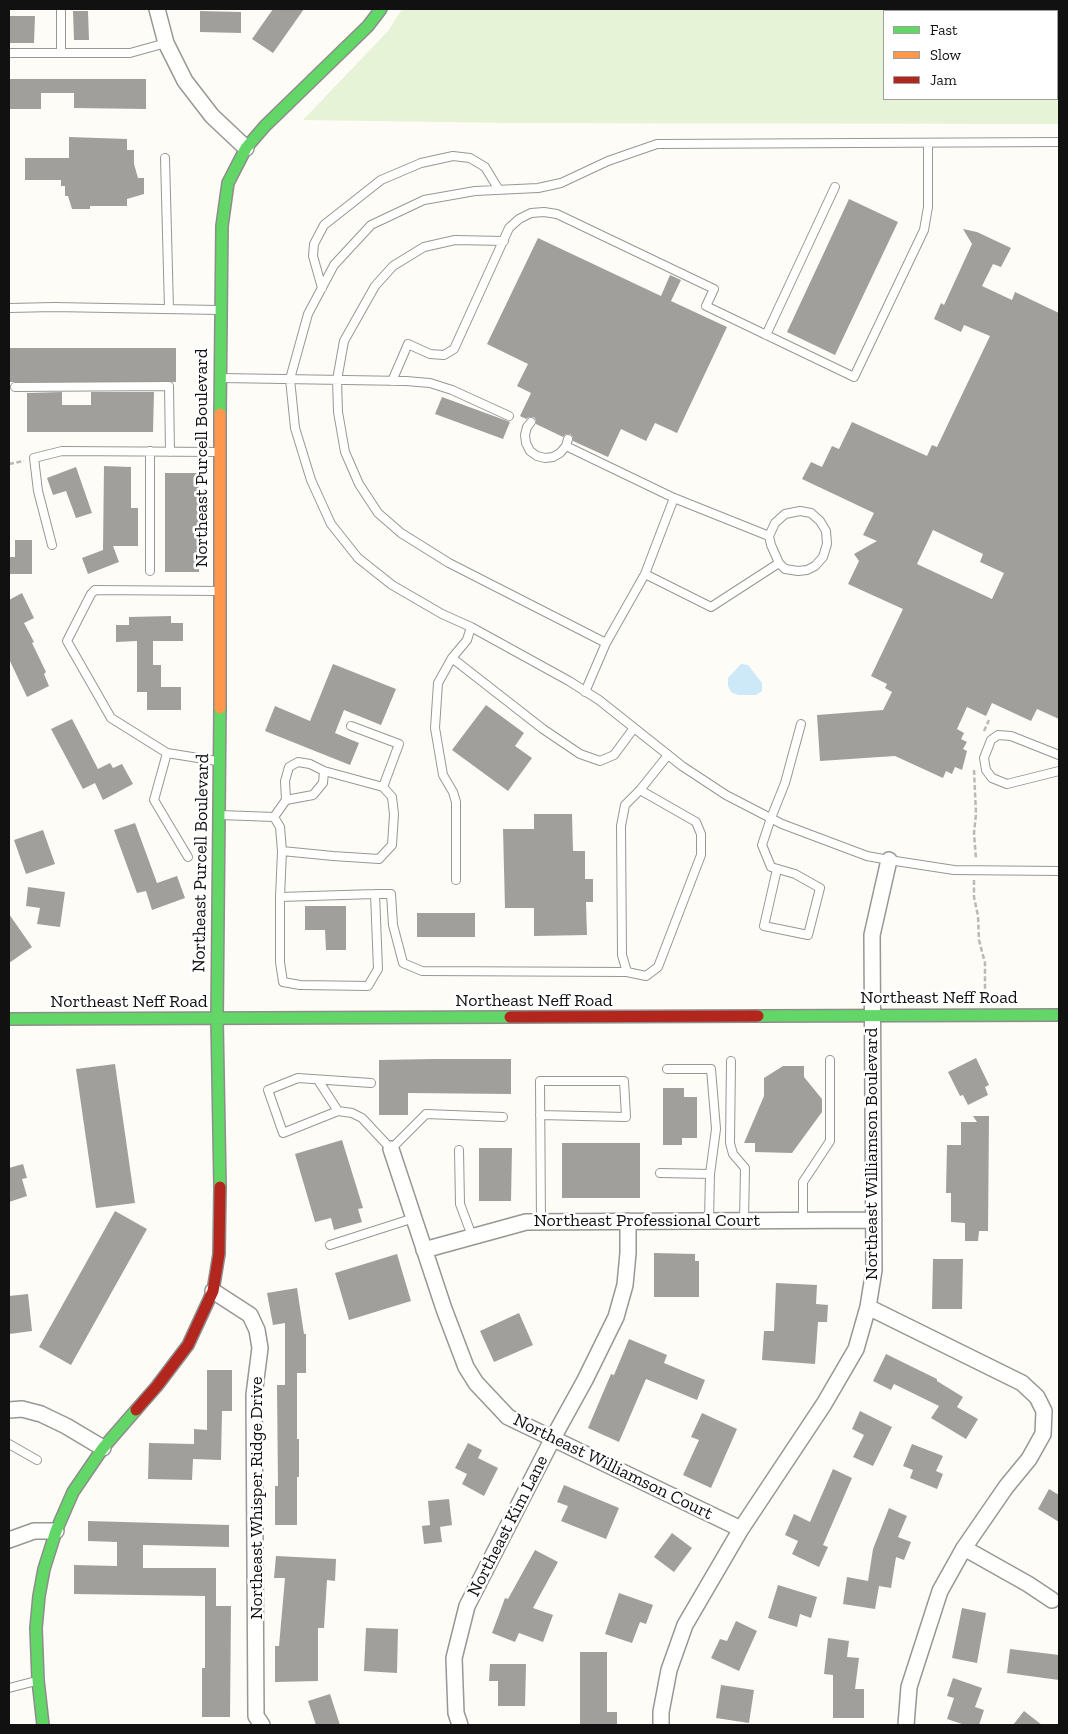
<!DOCTYPE html>
<style>
body{margin:0}
#map{position:relative;width:1068px;height:1734px;overflow:hidden;background:#fdfcf7;font-family:"Zilla Slab",serif}
canvas{display:block}
.frame{position:absolute;inset:0;border:10px solid #111;pointer-events:none}
.legend{position:absolute;left:883px;top:10px;width:175px;height:90px;box-sizing:border-box;background:#fff;border:1px solid #a0a0a0;margin:0;padding:6px 9px;list-style:none;font-size:15px;color:#111}
.legend li{display:flex;align-items:center;gap:10px;height:25px}
.legend b{width:25px;border:1px solid #a0a0a0}
</style>
<div id="map">
<canvas width="1068" height="1734"></canvas>
<div class="frame"></div>
<ul class="legend">
<li><b style="height:6px;background:#63d668"></b>Fast</li>
<li><b style="height:6px;background:#ff974d"></b>Slow</li>
<li><b style="height:6px;background:#b3261e"></b>Jam</li>
</ul>
</div>
<script>
const c = document.querySelector('canvas').getContext('2d');
c.lineJoin = 'round';
function fill(path, color) {
  c.fillStyle = color;
  c.fill(path, 'evenodd');
}
function poly(rows) {
  const path = new Path2D();
  for (const r of rows) {
    path.moveTo(r[0], r[1]);
    for (let i = 2; i < r.length; i += 2) path.lineTo(r[i], r[i + 1]);
  }
  return path;
}
function strokePath(path, color, width, dash) {
  c.strokeStyle = color;
  c.lineWidth = width;
  c.lineCap = dash ? 'butt' : 'round';
  c.setLineDash(dash || []);
  c.stroke(path);
}
function label(font, color, halo, rows, align = 'center') {
  c.font = font + ' "Zilla Slab",serif';
  c.lineWidth = 5;
  c.setLineDash([]);
  c.textBaseline = 'middle';
  c.strokeStyle = halo;
  c.fillStyle = color;
  for (const [text, x, y, turn = 0] of rows) {
    c.save();
    c.translate(x, y);
    c.rotate((+turn || 0) * Math.PI / 180);
    c.textAlign = isNaN(turn) ? turn : align;
    if (halo) c.strokeText(text, 0, 0);
    c.fillText(text, 0, 0);
    c.restore();
  }
}
fill(poly([
 [402,9,1059,9,1059,124,511,123,303,120,388,31],
 [884,11,1057,11,1057,99,884,99]
]), '#e7f3d7');
fill(poly([
 [741,664,748,665,762,683,762,691,756,695,738,695,731,692,728,686,728,678]
]), '#cde8f7');
fill(poly([
 [273,9,304,9,273,53,252,39],
 [73,11,88,11,89,40,74,40],
 [200,11,241,12,241,33,200,32],
 [9,16,35,16,34,43,9,43],
 [9,79,146,79,146,109,74,108,74,93,41,93,41,109,9,109],
 [69,137,127,139,127,150,134,150,134,164,138,178,144,178,144,194,127,199,127,206,90,206,90,209,72,209,68,196,65,196,65,186,61,186,61,180,25,180,25,158,69,158],
 [849,199,898,222,835,355,787,332],
 [963,229,977,232,1011,248,1001,267,993,264,982,286,1012,300,1015,292,1059,313,1059,719,1037,709,1031,721,992,703,986,716,967,707,957,729,964,733,961,739,967,742,963,749,967,751,962,770,955,767,952,774,946,771,943,778,895,756,820,761,817,715,883,710,892,692,885,688,887,684,871,676,903,609,848,584,859,561,854,554,877,541,863,535,874,513,802,479,811,462,822,467,832,446,839,449,852,422,927,456,932,445,937,447,990,336,964,325,961,332,934,319,941,303,944,305,972,244],
 [933,530,983,554,980,562,1004,573,992,599,917,564],
 [538,238,661,296,670,275,681,280,671,301,727,327,677,433,655,423,646,441,621,429,608,457,573,441,573,437,570,434,566,434,563,437,536,424,536,420,534,417,529,417,526,419,520,416,531,393,517,386,528,364,487,344],
 [9,348,176,348,176,382,9,382],
 [62,392,62,405,91,405,91,392,154,392,153,432,27,432,27,393],
 [442,397,510,422,503,439,435,414],
 [104,466,131,467,131,508,138,508,138,546,113,546,119,562,88,574,82,558,103,550],
 [76,467,92,513,76,518,66,491,53,495,47,478],
 [165,473,199,473,199,572,165,572],
 [15,540,32,540,32,574,9,574,9,557,15,557],
 [22,593,34,618,24,623,34,642,32,643,46,672,44,674,49,686,27,697,9,659,9,600],
 [171,616,171,623,183,623,183,641,153,641,153,665,161,665,161,687,181,687,181,710,147,710,147,692,137,692,137,641,116,642,116,625,129,625,129,617],
 [333,664,396,689,381,725,344,710,335,733,359,743,350,765,265,731,275,706,310,721],
 [486,705,524,733,515,746,532,758,508,791,452,750],
 [72,719,98,769,110,763,113,768,122,764,133,784,103,800,95,783,83,789,51,729],
 [534,814,572,814,573,851,585,851,585,879,593,879,593,902,586,902,587,935,534,936,534,908,505,908,503,829,534,829],
 [135,823,157,883,177,876,185,898,152,910,146,891,137,893,114,830],
 [43,830,55,864,26,874,14,840],
 [28,887,65,892,60,927,37,924,40,908,26,906],
 [305,906,346,906,346,950,326,950,325,930,305,930],
 [417,913,475,913,475,937,417,937],
 [9,914,32,947,9,963],
 [976,1058,989,1085,985,1087,988,1095,968,1105,963,1095,960,1096,948,1072],
 [434,1059,511,1059,511,1094,408,1093,408,1115,379,1115,379,1060],
 [115,1064,135,1203,96,1208,76,1069],
 [783,1066,804,1066,804,1077,822,1099,822,1112,792,1153,755,1152,755,1143,744,1143,764,1096,764,1078],
 [663,1088,684,1088,684,1097,697,1097,697,1138,682,1138,682,1145,663,1145],
 [973,1116,989,1116,988,1231,979,1231,978,1241,965,1241,965,1223,951,1222,951,1193,946,1193,947,1145,961,1145,961,1122,977,1122],
 [342,1140,363,1208,358,1209,362,1222,334,1230,331,1218,315,1222,295,1154],
 [562,1143,640,1143,640,1198,562,1198],
 [479,1148,512,1148,511,1201,479,1201],
 [23,1164,27,1178,22,1179,27,1196,9,1202,9,1168],
 [115,1211,147,1229,71,1365,39,1347],
 [654,1253,695,1254,695,1261,699,1261,699,1297,654,1297],
 [397,1254,411,1301,349,1320,335,1273],
 [933,1259,963,1259,962,1309,932,1309],
 [776,1283,817,1285,816,1304,828,1305,827,1322,818,1322,815,1364,762,1360,764,1331,774,1331],
 [297,1288,304,1334,306,1334,306,1373,297,1373,297,1439,299,1439,299,1477,297,1477,297,1525,275,1525,275,1486,278,1486,277,1385,285,1385,285,1323,273,1325,267,1293],
 [28,1294,32,1331,9,1334,9,1296],
 [519,1313,533,1345,494,1362,480,1331],
 [629,1339,667,1355,664,1363,705,1380,697,1400,646,1379,619,1442,588,1428,611,1374,614,1375],
 [886,1354,937,1379,937,1381,963,1397,957,1407,978,1419,966,1439,931,1418,939,1406,894,1384,891,1390,873,1381],
 [207,1370,232,1370,232,1411,222,1411,221,1460,193,1459,192,1480,148,1479,149,1443,194,1444,194,1429,207,1430],
 [860,1411,892,1427,873,1466,853,1457,864,1435,852,1429],
 [702,1413,737,1429,711,1488,683,1475,699,1440,691,1437],
 [468,1443,482,1450,478,1458,498,1468,484,1496,462,1484,467,1474,455,1468],
 [912,1444,943,1456,936,1471,943,1474,937,1489,910,1478,913,1470,903,1466],
 [833,1469,852,1478,823,1545,828,1547,819,1567,792,1554,798,1541,785,1535,794,1514,810,1522],
 [564,1485,619,1508,606,1539,561,1521,568,1506,557,1502],
 [1049,1489,1059,1495,1059,1522,1038,1509],
 [449,1499,452,1525,440,1527,442,1542,424,1544,422,1526,430,1525,428,1501],
 [889,1508,907,1516,898,1537,911,1542,904,1560,896,1557,891,1588,879,1586,875,1609,843,1604,847,1577,868,1581,873,1549],
 [88,1521,229,1525,229,1547,143,1545,143,1568,216,1568,216,1606,231,1606,230,1717,202,1717,202,1668,205,1668,205,1596,74,1594,74,1565,117,1566,117,1542,88,1541],
 [672,1533,692,1548,674,1572,654,1557],
 [535,1550,558,1562,533,1608,553,1615,543,1642,519,1633,515,1642,492,1633,505,1598,508,1599],
 [276,1556,336,1559,335,1581,327,1580,324,1628,318,1628,318,1681,275,1682,275,1646,279,1646,285,1578,274,1578],
 [778,1585,817,1597,811,1618,800,1614,797,1627,768,1618],
 [619,1593,653,1605,646,1624,640,1622,632,1643,605,1634],
 [962,1608,986,1613,977,1663,952,1658],
 [736,1621,757,1631,739,1671,711,1658,720,1639,727,1641],
 [366,1628,398,1629,397,1673,364,1671],
 [828,1638,849,1641,847,1657,859,1658,855,1689,864,1689,864,1718,833,1718,833,1675,824,1674],
 [1010,1649,1059,1655,1059,1680,1007,1673],
 [580,1652,607,1652,607,1712,617,1712,617,1725,580,1725],
 [490,1664,526,1664,525,1706,498,1706,498,1681,489,1681],
 [953,1678,982,1688,975,1707,984,1710,979,1725,965,1725,947,1719,954,1698,947,1696],
 [721,1685,754,1690,749,1723,716,1718],
 [330,1694,340,1725,316,1725,308,1701],
 [1024,1711,1042,1725,1013,1725]
]), '#a19f9c');
const lane = poly([
 [61,9,61,52],
 [9,53,130,53,166,43],
 [1059,142,657,144,608,161,561,183,538,188,475,191,424,200,371,225,334,265,308,314,290,379,295,428,311,480,331,524,358,558,392,585,442,614,471,627,569,681,599,700,682,766,726,795,782,824,867,856,889,860,954,870,1059,871],
 [165,158,169,309],
 [504,241,455,240,424,247,393,266,375,286,344,341,337,380,338,412,345,452,359,484,378,513,401,533,449,563,606,643],
 [322,288,313,256,314,244,324,225,381,180,421,163,453,156,470,158,485,167,499,190],
 [9,308,54,307,219,310],
 [766,335,835,187],
 [221,378,406,381,430,383,452,390,509,416],
 [392,381,408,344,430,354,444,355,454,349,509,228,519,219,531,213,544,212,557,214,714,289,706,306,854,377,924,230,928,207,928,143],
 [15,387,169,386,170,452],
 [531,422,527,427,525,435,526,443,530,451,537,456,545,458,553,457,560,453,566,446,568,439],
 [566,446,674,498,769,536],
 [800,511,811,513,820,521,826,531,827,544,823,557,815,566,807,570,798,571,785,569,779,563,771,545,769,536,775,523,785,514,800,511],
 [52,545,38,491,34,458,62,451,219,452],
 [150,571,150,451],
 [645,574,711,607,779,563],
 [452,658,543,729,580,754,600,761,614,755,634,728],
 [585,692,606,643,645,574,674,498],
 [167,753,154,800,188,857],
 [1059,755,1011,736,998,735,991,740,984,758,986,770,992,778,1007,784,1059,771],
 [217,761,167,753,111,718,67,641,91,594,95,590,219,591],
 [324,771,383,787,399,744,351,726],
 [640,790,696,822,701,834,701,855,658,967,646,976,627,972,622,955,621,826,625,805,640,790,668,755],
 [220,815,274,817,280,827,282,851,280,897],
 [274,817,286,800,285,781,289,767,298,762,310,764,324,771,323,783,313,795,286,800],
 [282,851,333,856,379,859,392,845,394,814,392,797,383,787],
 [777,869,764,926,808,935,820,888,795,874,771,867,762,845,771,818,785,783,801,724],
 [456,880,456,802,453,792,443,775,435,728,438,683,452,658,467,640,471,627],
 [375,894,378,969,368,986,300,985,283,982,280,962,280,897,375,894,391,894,393,925,403,963,422,971,627,972],
 [731,1061,730,1143,733,1154,745,1168,744,1221],
 [667,1069,711,1069,716,1129,710,1174,709,1221],
 [318,1080,338,1111],
 [371,1083,298,1078,268,1090,283,1133,338,1111,352,1113,362,1118,391,1149,426,1114,503,1117],
 [540,1115,626,1117,624,1081,540,1081,541,1222],
 [459,1150,460,1204,472,1236],
 [660,1173,710,1174],
 [803,1221,803,1182,830,1141,830,1060],
 [330,1245,414,1218],
 [9,1444,37,1460],
 [9,1688,36,1681]
]);
const street = poly([
 [157,9,166,43,185,81,212,116,246,148],
 [391,1149,444,1309,466,1367,476,1383,508,1417,741,1529],
 [424,1250,526,1222,874,1220],
 [213,1291,250,1315,257,1330,260,1348,254,1395,256,1716,262,1725],
 [868,1307,1022,1383,1037,1397,1044,1411,1043,1434,1029,1459,1006,1487,964,1548,940,1591,909,1687,906,1725],
 [9,1410,22,1409,41,1414,66,1426,103,1448],
 [9,1540,34,1531,56,1531],
 [964,1548,1028,1584,1052,1600],
 [460,1725,456,1713,454,1658,467,1606,553,1438,585,1380,616,1317,625,1285,628,1253,628,1221],
 [661,1725,661,1712,669,1670,685,1625,741,1529,824,1404,856,1349,868,1307,874,1270,872,935,889,860]
]);
const fast = poly([
 [220,414,222,226,228,183,246,148,265,126,368,26,381,9],
 [220,708,217,1020,220,1187],
 [758,1016,1059,1015],
 [9,1019,510,1017],
 [43,1725,38,1680,36,1628,39,1596,44,1569,56,1531,73,1492,103,1448,136,1410]
]);
const slow = poly([
 [220,414,220,708]
]);
const jam = poly([
 [510,1017,758,1016],
 [136,1410,157,1386,188,1345,213,1291,219,1254,220,1187]
]);
strokePath(lane, '#979795', 10);
strokePath(street, '#979795', 18);
strokePath(fast, '#8e8d8b', 14);
strokePath(slow, '#8e8d8b', 14);
strokePath(jam, '#8e8d8b', 14);
strokePath(poly([
 [9,464,24,461],
 [984,731,989,720],
 [974,770,976,814,974,833,976,859],
 [974,880,974,897,978,916,979,940,985,963,985,992]
]), '#b9b9b8', 2.5, [5, 2.5]);
strokePath(lane, '#fffffe', 8);
strokePath(street, '#fffffe', 15);
strokePath(fast, '#63d668', 11);
strokePath(slow, '#ff974d', 11);
strokePath(jam, '#b3261e', 11);
label('18px', '#111', '#fff', [
 ["Northeast Purcell Boulevard",202,458,-90],
 ["Northeast Purcell Boulevard",201,863,-89],
 ["Northeast Neff Road",939,998],
 ["Northeast Neff Road",534,1001],
 ["Northeast Neff Road",129,1002],
 ["Northeast Williamson Boulevard",872,1154,-90],
 ["Northeast Professional Court",647,1221],
 ["Northeast Williamson Court",613,1467,26],
 ["Northeast Whisper Ridge Drive",257,1498,-90],
 ["Northeast Kim Lane",508,1526,-63]
]);
</script>
